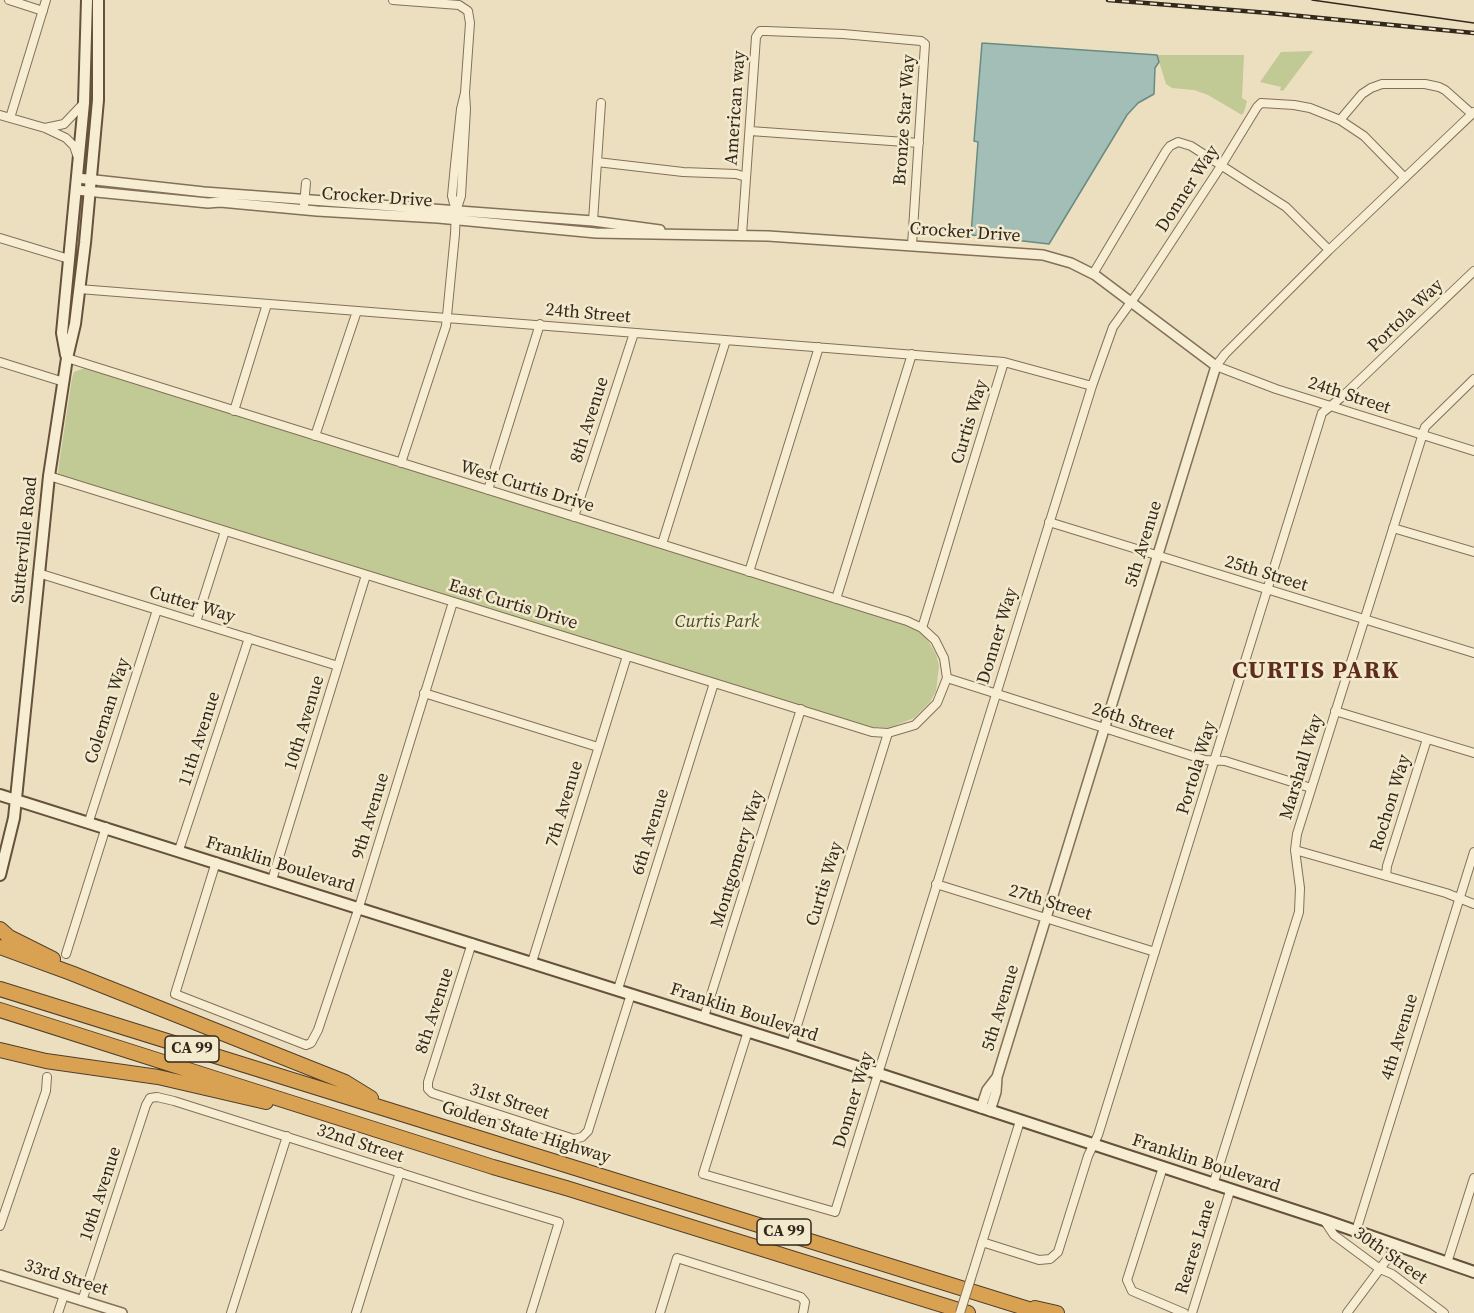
<!DOCTYPE html>
<style>
body{margin:0}
canvas{display:block;background:#ebdfbf}
</style>
<canvas width="1474" height="1313"></canvas>
<script>
const c = document.querySelector('canvas').getContext('2d');
c.lineJoin = 'round';
function fill(path, color) {
  c.fillStyle = color;
  c.fill(path, 'evenodd');
}
function poly(rows) {
  const path = new Path2D();
  for (const r of rows) {
    path.moveTo(r[0], r[1]);
    for (let i = 2; i < r.length; i += 2) path.lineTo(r[i], r[i + 1]);
  }
  return path;
}
function strokePath(path, color, width, dash) {
  c.strokeStyle = color;
  c.lineWidth = width;
  c.lineCap = dash ? 'butt' : 'round';
  c.setLineDash(dash || []);
  c.stroke(path);
}
function label(font, color, halo, rows, align = 'center') {
  c.font = font + ' "Source Serif 4",serif';
  c.lineWidth = 5;
  c.setLineDash([]);
  c.textBaseline = 'middle';
  c.strokeStyle = halo;
  c.fillStyle = color;
  for (const [text, x, y, turn = 0] of rows) {
    c.save();
    c.translate(x, y);
    c.rotate((+turn || 0) * Math.PI / 180);
    c.textAlign = isNaN(turn) ? turn : align;
    if (halo) c.strokeText(text, 0, 0);
    c.fillText(text, 0, 0);
    c.restore();
  }
}
fill(poly([
 [1313,51,1283,91,1280,90,1281,87,1260,82,1281,52],
 [1157,55,1244,55,1242,98,1247,101,1244,112,1242,115,1208,95,1194,90,1172,88,1166,84],
 [85,368,905,622,918,629,927,639,936,654,939,666,936,691,930,702,914,718,889,728,871,727,63,478,58,474,59,464,72,378,74,372]
]), '#c1c994');
const water = poly([
 [982,43,1157,55,1159,62,1155,68,1154,94,1138,103,1127,115,1049,244,971,235,978,142,974,141,982,43]
]);
fill(water, '#a2beb6');
strokePath(water, '#6a8b83', 1.5);
const minor = poly([
 [9,0,43,11],
 [393,0,459,5,468,11,470,23,465,93],
 [1474,112,1329,250,1225,354,1216,366,1276,389,1474,451],
 [0,115,45,128,66,138,74,146,77,155],
 [10,118,46,0],
 [1340,120,1362,94,1371,88,1382,84,1425,84,1439,87,1445,90,1472,114],
 [45,128,64,124,83,104],
 [750,131,919,143],
 [597,162,683,172,736,174,746,177],
 [304,205,306,183],
 [593,221,601,103],
 [742,235,756,37,760,31,766,31,843,34,921,41,925,44,912,245],
 [0,238,69,259],
 [1093,274,1166,151,1170,146,1178,142,1191,146,1286,207,1329,250],
 [79,289,1004,362,1092,386],
 [0,362,64,382],
 [234,411,267,304],
 [315,436,357,311],
 [401,463,446,326,455,234,456,211,452,196,455,165,461,109,465,93,466,109,461,196,456,211],
 [49,476,872,732,888,733,915,725,937,703,947,678,944,658,935,640,922,628,907,621,67,358],
 [488,490,540,324],
 [574,517,634,333],
 [1049,522,1474,653],
 [1393,528,1474,552],
 [662,544,726,340],
 [749,572,819,347],
 [38,573,338,666],
 [836,599,912,354],
 [196,622,225,531],
 [922,628,1004,362],
 [947,678,1205,760,1225,761,1311,788],
 [424,693,598,747],
 [1335,711,1474,753],
 [89,821,157,610],
 [179,850,249,638],
 [1295,850,1446,893,1474,904],
 [216,862,175,994,306,1045,311,1043,318,1030,359,907,453,602],
 [1386,876,1387,866,1427,739],
 [272,880,366,575],
 [936,884,1155,952],
 [472,943,428,1082,428,1089,432,1093,574,1139,582,1137,588,1131,631,994],
 [66,954,106,827],
 [532,962,627,656],
 [618,989,714,683],
 [704,1017,801,709],
 [748,1031,703,1174,835,1212,1092,386,1113,327,1139,291,1221,166,1257,107,1261,103,1294,105,1310,108,1340,120,1364,136,1405,178],
 [791,1045,888,733],
 [1163,1167,1127,1280,1132,1291,1184,1313],
 [1213,1185,1299,912,1300,888,1295,850,1297,834,1425,427,1474,379],
 [1324,1220,1334,1235,1380,1269,1392,1274,1444,1313],
 [0,1226,46,1091,47,1077],
 [1356,1231,1474,852],
 [982,1242,1039,1260,1050,1259,1058,1252,1088,1156,1098,1135,1322,413,1343,396,1474,271],
 [1447,1263,1474,1178],
 [971,1278,1020,1121],
 [82,1301,146,1105,150,1098,157,1097,174,1101,470,1195,559,1222,531,1313],
 [58,1313,64,1295],
 [231,1313,287,1136],
 [356,1313,400,1172],
 [660,1313,677,1258,801,1297,805,1302,803,1313],
 [1192,1313,1230,1191],
 [1347,1313,1397,1246]
]);
const tertiary = poly([
 [77,178,204,192,593,221,660,230],
 [76,190,208,203,220,202,317,211,438,218,596,233,768,236,1043,255,1071,263,1095,275,1216,366,997,1077,996,1092,990,1111],
 [981,1108,987,1090,997,1077],
 [0,1275,122,1313]
]);
const secondary = poly([
 [66,355,62,333,84,103,87,0],
 [0,795,791,1045,1324,1220,1474,1272],
 [0,875,14,818,49,476,67,358,75,324,85,243,98,100,98,0]
]);
const motorway = poly([
 [0,929,9,937,53,959],
 [0,947,71,973,345,1082,371,1098],
 [0,989,1041,1313],
 [0,1010,493,1167,566,1188,968,1313],
 [0,1050,46,1061,158,1077,266,1102],
 [1035,1308,1057,1313]
]);
strokePath(minor, '#837058', 10);
strokePath(tertiary, '#837058', 12);
strokePath(secondary, '#65513c', 14);
strokePath(motorway, '#513f2d', 16);
strokePath(minor, '#f7edd2', 8);
strokePath(tertiary, '#f7edd2', 9);
strokePath(secondary, '#f7edd2', 10);
strokePath(motorway, '#d9a152', 14);
strokePath(poly([
 [1312,0,1474,23]
]), '#33281c', 1.5);
const rail = poly([
 [1108,0,1269,13,1474,33]
]);
strokePath(rail, '#33281c', 4.5);
strokePath(rail, '#f3eace', 2, [7]);
const minorBridge = poly([
 [960,1313,971,1278]
]);
strokePath(minorBridge, '#837058', 10, []);
strokePath(minorBridge, '#f7edd2', 8);
for (const [x, y, w] of [
 [192,1049,54],
 [784,1232,54]
]) {
  const box = new Path2D();
  box.roundRect(x - w / 2, y - 13, w, 26, 4.5);
  c.fillStyle = '#f3eace';
  c.fill(box);
  strokePath(box, '#33281c', 1.5);
}
label('bold 16px', '#33281c', null, [
 ["CA 99",192,1049],
 ["CA 99",784,1232]
]);
label('18px', '#33281c', '#f3eace', [
 ["American way",736,108,-86],
 ["Bronze Star Way",905,120,-86],
 ["Donner Way",1188,189,-57],
 ["Crocker Drive",377,198,4],
 ["Crocker Drive",965,233,4],
 ["24th Street",588,314,5],
 ["Portola Way",1406,316,-44],
 ["24th Street",1349,396,18],
 ["8th Avenue",590,420,-72],
 ["Curtis Way",970,422,-73],
 ["West Curtis Drive",527,487,17],
 ["Sutterville Road",25,540,-84],
 ["5th Avenue",1144,544,-73],
 ["25th Street",1266,574,17],
 ["Cutter Way",192,605,17],
 ["East Curtis Drive",513,605,17],
 ["Donner Way",998,636,-73],
 ["Coleman Way",108,711,-72],
 ["26th Street",1133,722,18],
 ["10th Avenue",305,723,-73],
 ["11th Avenue",200,739,-72],
 ["Marshall Way",1302,767,-73],
 ["Portola Way",1197,768,-73],
 ["Rochon Way",1391,803,-73],
 ["7th Avenue",565,804,-73],
 ["9th Avenue",371,816,-73],
 ["6th Avenue",651,832,-73],
 ["Montgomery Way",738,859,-73],
 ["Franklin Boulevard",280,865,17],
 ["Curtis Way",825,884,-73],
 ["27th Street",1050,903,17],
 ["5th Avenue",1001,1008,-73],
 ["8th Avenue",435,1011,-72],
 ["Franklin Boulevard",744,1013,18],
 ["4th Avenue",1400,1037,-73],
 ["Donner Way",854,1100,-73],
 ["31st Street",509,1102,18],
 ["Golden State Highway",526,1133,17],
 ["32nd Street",360,1144,18],
 ["Franklin Boulevard",1206,1164,18],
 ["10th Avenue",101,1194,-72],
 ["Reares Lane",1196,1247,-73],
 ["30th Street",1390,1256,35],
 ["33rd Street",66,1278,17]
]);
label('italic 18px', '#434f24', '#f3eace', [
 ["Curtis Park",717,622]
]);
c.letterSpacing = '1.5px';
label('bold 24px', '#5e2d1e', '#f3eace', [
 ["CURTIS PARK",1316,672]
]);
c.letterSpacing = '0px';
</script>
